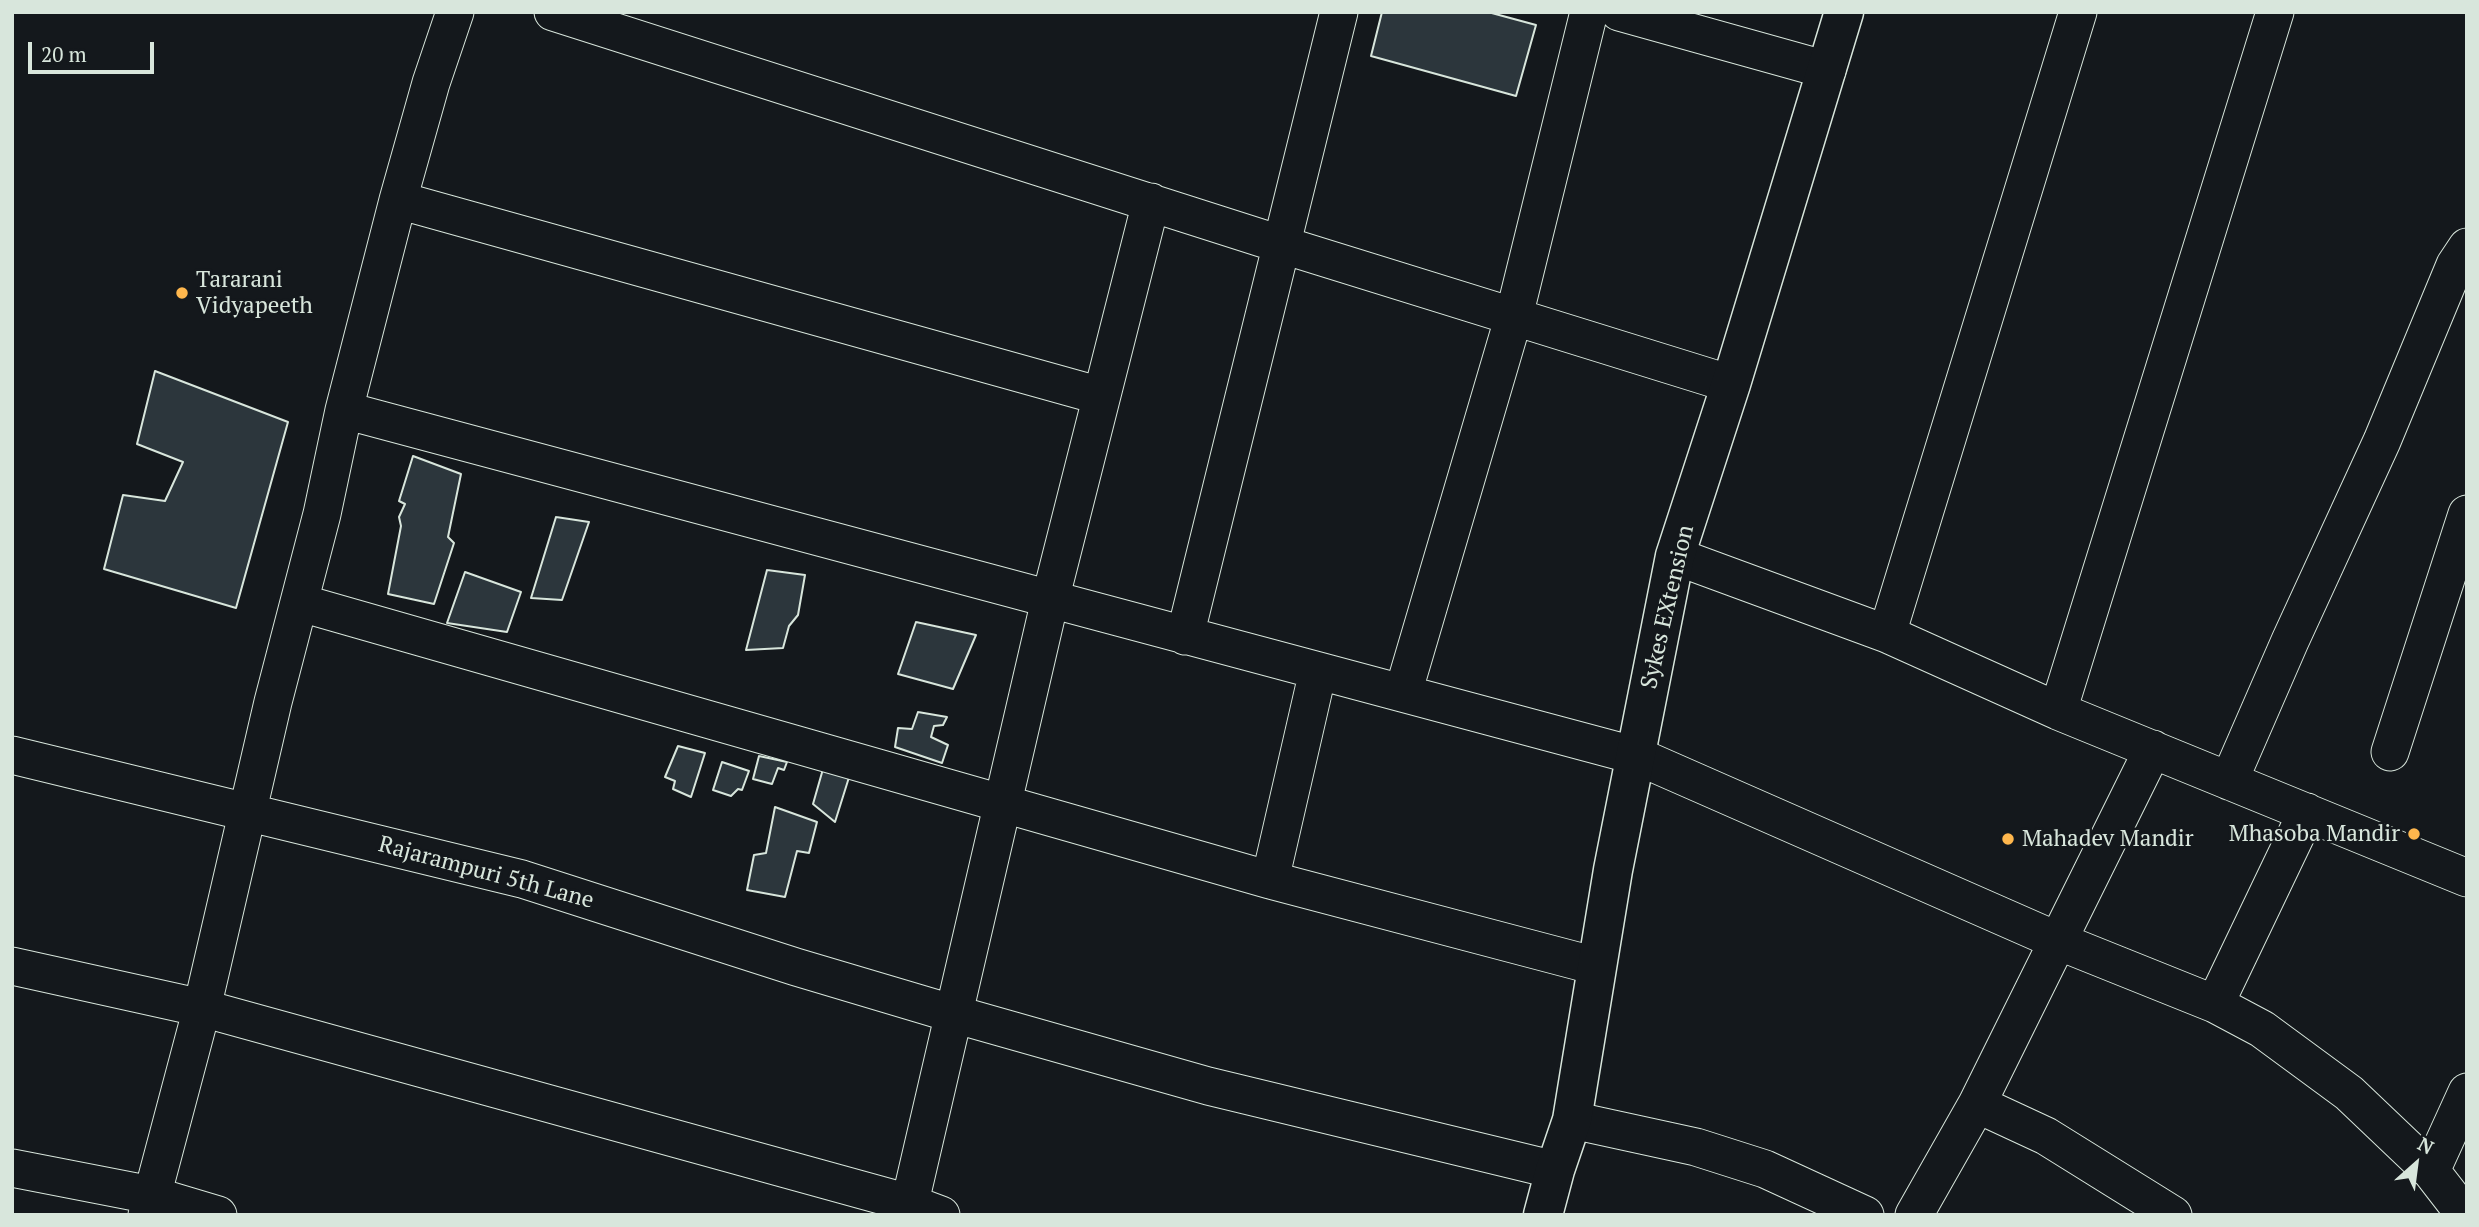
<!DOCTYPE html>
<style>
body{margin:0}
#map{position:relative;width:2479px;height:1227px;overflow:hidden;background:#14181c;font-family:"PT Serif",serif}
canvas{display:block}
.frame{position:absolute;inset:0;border:14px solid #d8e6dc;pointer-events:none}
.north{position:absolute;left:2381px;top:1129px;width:70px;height:70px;-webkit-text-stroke:5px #14181c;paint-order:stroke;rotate:28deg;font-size:19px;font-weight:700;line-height:28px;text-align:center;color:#d8e6dc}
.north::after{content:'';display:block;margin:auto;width:24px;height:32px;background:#d8e6dc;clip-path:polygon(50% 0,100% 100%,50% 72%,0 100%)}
.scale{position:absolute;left:28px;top:42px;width:126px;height:32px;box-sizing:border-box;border:4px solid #d8e6dc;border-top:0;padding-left:9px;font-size:21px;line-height:24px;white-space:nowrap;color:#d8e6dc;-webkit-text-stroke:5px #14181c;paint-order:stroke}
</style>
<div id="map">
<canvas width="2479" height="1227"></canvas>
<div class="frame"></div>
<div class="north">N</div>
<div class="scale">20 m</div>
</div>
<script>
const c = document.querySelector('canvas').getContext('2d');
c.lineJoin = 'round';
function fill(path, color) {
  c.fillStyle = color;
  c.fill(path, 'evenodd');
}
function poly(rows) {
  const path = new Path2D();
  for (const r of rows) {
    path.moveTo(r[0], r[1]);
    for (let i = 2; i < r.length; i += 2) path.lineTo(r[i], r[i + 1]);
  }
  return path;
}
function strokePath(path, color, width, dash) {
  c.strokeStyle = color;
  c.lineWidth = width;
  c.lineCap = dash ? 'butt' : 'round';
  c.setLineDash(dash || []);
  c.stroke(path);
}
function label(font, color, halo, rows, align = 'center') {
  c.font = font + ' "PT Serif",serif';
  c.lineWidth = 5;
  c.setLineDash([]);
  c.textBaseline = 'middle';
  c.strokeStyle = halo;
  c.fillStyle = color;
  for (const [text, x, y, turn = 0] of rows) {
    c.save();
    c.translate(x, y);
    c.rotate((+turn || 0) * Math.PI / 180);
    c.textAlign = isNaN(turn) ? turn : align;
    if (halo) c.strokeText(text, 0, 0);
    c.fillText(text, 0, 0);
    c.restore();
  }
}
const building = poly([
 [1382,12,1488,12,1536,25,1516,96,1371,56,1382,12],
 [155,371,288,422,236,608,104,569,123,495,165,501,183,462,137,444,155,371],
 [413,456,461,474,448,537,454,543,434,604,388,594,401,526,399,517,405,504,399,501,413,456],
 [556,517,589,522,562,600,531,598,556,517],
 [767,570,805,575,798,615,789,626,783,648,746,650,767,570],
 [465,572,521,592,507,632,447,623,465,572],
 [916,622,976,635,953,689,898,674,916,622],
 [918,712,947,717,943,725,934,726,931,737,948,745,942,763,895,747,898,728,912,729,918,712],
 [678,746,705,753,691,797,673,789,675,781,665,777,678,746],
 [759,756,787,762,784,770,778,768,772,784,753,779,759,756],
 [722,762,749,771,742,790,738,789,731,796,713,790,722,762],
 [825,762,851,771,835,822,813,804,825,762],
 [775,807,817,822,809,853,797,851,785,897,747,890,754,855,766,853,775,807]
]);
fill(building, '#2c363c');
strokePath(building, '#d8e6dc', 2);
const street = poly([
 [553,12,1283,245,1731,384],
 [1619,12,1827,70],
 [398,200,1101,396],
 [344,410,1637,756,2058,941,2215,1004,2262,1029,2349,1093,2431,1171,2465,1215],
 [1675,556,1887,634,2058,711,2467,878],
 [301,603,1270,880,1596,966],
 [1887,634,2078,12],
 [1185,636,1339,12],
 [1403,693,1514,316,1589,12],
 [2058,711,2275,12],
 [2390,752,2467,514],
 [12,755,522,879,796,967,954,1014,1208,1086,1555,1170],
 [2229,781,2290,641,2382,441,2455,265,2467,247],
 [1270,880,1318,671],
 [12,966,202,1008,909,1203,941,1215],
 [2215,1004,2307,812],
 [1977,1104,2046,1136,2173,1215],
 [1572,1120,1696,1147,1765,1169,1865,1215],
 [12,1168,151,1195,218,1215],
 [2431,1171,2467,1092],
 [147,1215,202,1008,273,702,322,514,344,410,398,200,431,83,455,12],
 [907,1215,1050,600,1151,202],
 [1914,1215,1977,1104,2153,749]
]);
const secondary = poly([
 [1543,1215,1555,1170,1572,1120,1613,870,1675,556,1731,384,1844,12]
]);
strokePath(street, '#d8e6dc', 39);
strokePath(secondary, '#d8e6dc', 41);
strokePath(street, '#14181c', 37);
strokePath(secondary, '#14181c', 38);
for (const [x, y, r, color] of [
 [182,293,7,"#ffb74d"],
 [2414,834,7,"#ffb74d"],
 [2008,839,7,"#ffb74d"]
]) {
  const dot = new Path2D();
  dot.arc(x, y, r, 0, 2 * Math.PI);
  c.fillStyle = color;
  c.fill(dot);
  strokePath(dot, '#14181c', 2.5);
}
label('23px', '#d8e6dc', '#14181c', [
 ["Tararani",196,280],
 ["Vidyapeeth",196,306],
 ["Mhasoba Mandir",2400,834,"right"],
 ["Mahadev Mandir",2022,839]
], 'left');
label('23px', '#d8e6dc', '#14181c', [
 ["Sykes EXtension",1668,607,-77],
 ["Rajarampuri 5th Lane",486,873,15]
]);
</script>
